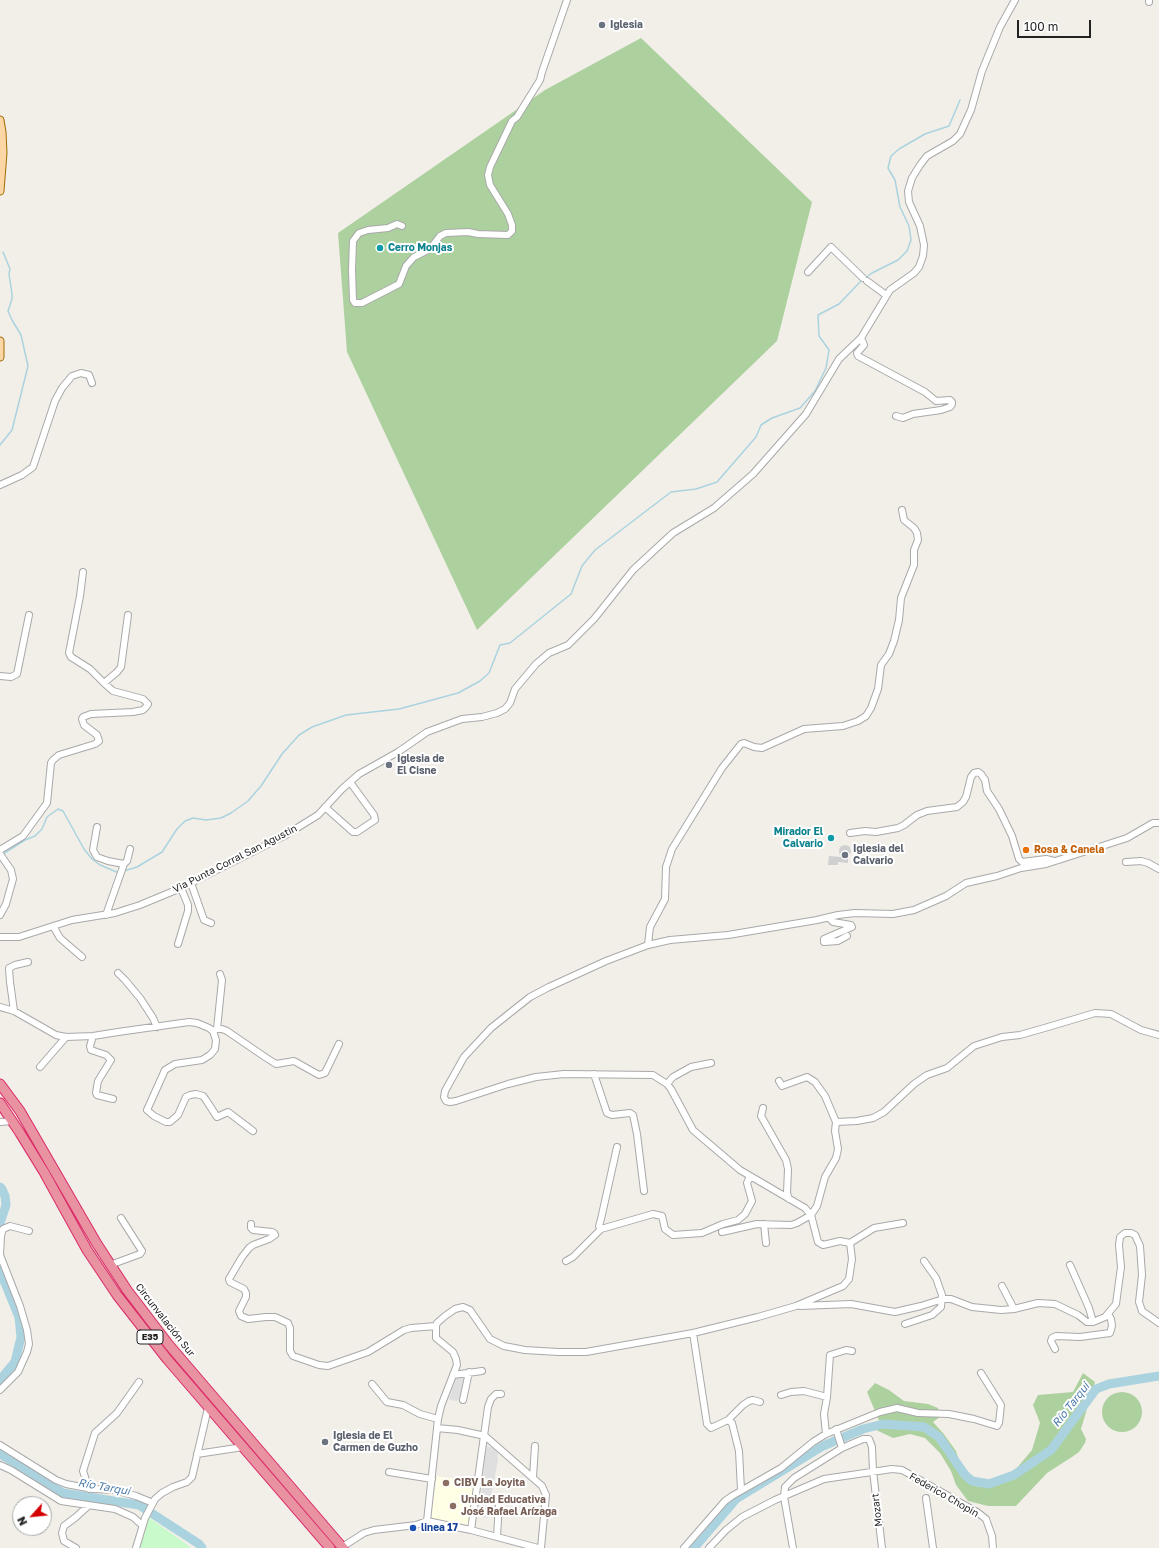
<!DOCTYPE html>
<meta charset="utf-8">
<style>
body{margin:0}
#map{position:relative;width:1159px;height:1548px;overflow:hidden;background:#f2efe9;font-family:"Golos Text",sans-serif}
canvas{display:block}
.north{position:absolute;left:12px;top:1496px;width:40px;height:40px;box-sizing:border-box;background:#fff;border:1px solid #a7a7a7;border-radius:50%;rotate:243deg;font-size:11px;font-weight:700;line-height:16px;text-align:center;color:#222}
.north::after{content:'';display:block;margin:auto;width:14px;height:18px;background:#d40000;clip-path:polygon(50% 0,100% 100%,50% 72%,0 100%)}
.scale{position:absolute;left:1017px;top:20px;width:74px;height:18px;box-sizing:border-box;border:2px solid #222;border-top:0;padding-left:5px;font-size:12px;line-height:14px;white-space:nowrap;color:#222;-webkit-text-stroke:3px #fff;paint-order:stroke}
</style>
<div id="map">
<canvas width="1159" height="1548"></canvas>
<div class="north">N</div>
<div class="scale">100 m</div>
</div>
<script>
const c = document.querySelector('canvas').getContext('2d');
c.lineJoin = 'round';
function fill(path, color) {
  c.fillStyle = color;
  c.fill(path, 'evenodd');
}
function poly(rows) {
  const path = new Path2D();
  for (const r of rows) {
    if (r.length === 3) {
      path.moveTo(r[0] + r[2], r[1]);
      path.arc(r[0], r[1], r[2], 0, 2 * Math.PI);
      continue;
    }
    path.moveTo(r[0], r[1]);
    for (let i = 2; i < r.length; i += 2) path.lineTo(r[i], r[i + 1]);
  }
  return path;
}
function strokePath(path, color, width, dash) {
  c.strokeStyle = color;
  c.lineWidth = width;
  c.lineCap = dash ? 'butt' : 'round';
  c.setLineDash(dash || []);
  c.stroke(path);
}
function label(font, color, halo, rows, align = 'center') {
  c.font = font + ' "Golos Text",sans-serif';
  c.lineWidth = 4;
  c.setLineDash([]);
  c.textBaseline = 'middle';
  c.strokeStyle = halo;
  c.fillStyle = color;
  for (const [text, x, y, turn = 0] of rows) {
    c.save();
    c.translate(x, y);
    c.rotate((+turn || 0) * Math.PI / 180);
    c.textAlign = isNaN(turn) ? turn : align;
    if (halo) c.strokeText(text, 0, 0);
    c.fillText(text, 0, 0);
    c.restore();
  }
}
fill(poly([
 [457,1376,466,1376,460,1400,455,1401,449,1399],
 [486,1446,497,1449,498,1460,489,1506,488,1518,479,1516]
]), '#e0dfdf');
fill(poly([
 [437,1476,477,1483,470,1525,431,1519]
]), '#ffffe5');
fill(poly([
 [846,845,850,847,851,852,848,857,848,863,838,862,838,865,828,865,829,856,840,857,839,850,841,846]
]), '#d0d0d0');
fill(poly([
 [641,38,812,202,777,341,477,630,347,352,338,233,545,90],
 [1083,1373,1095,1382,1081,1429,1086,1439,1085,1443,1079,1452,1072,1457,1047,1473,1016,1506,988,1506,968,1501,956,1485,951,1471,940,1453,925,1438,910,1434,893,1438,874,1429,875,1425,880,1423,867,1392,875,1383,889,1390,904,1401,928,1404,938,1408,940,1417,933,1422,943,1433,956,1451,963,1475,978,1487,993,1485,1011,1478,1016,1469,1032,1450,1040,1423,1033,1405,1038,1395,1073,1392],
 [1122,1412,20]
]), '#add19e');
fill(poly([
 [148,1517,185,1543,191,1548,140,1548,145,1521]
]), '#c8facc');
strokePath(poly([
 [865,278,872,273,898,260,907,251,911,240,909,226,900,207,895,180,888,168,891,156,899,149,925,134,949,126,960,100],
 [0,445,12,430,28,366,21,335,12,320,8,311,12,299,12,294,9,274,10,269,3,252],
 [3,854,25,840,35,836,42,829,47,817,58,809,63,811,84,849,92,859,100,865,119,873],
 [124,871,137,867,162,852,177,829,185,821,193,818,206,820,221,818,231,813,248,801,261,786,282,754,299,735,312,727,346,715,399,709,458,693,480,681,489,673,500,645,510,643,571,594,582,566,595,550,671,492,696,489,717,482,756,437,761,425,772,418,800,408,815,391,826,368,829,350,819,336,818,315,839,304,862,280]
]), '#aad3df', 1.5);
strokePath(poly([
 [0,1187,2,1189,5,1196,6,1205,0,1223],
 [0,1271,19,1317,21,1337,15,1362,0,1380],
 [0,1454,63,1493,139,1505,199,1544,202,1548],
 [694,1548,736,1499,823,1446,863,1429,883,1424,924,1427,939,1437,965,1475,972,1481,989,1484,1014,1475,1051,1450,1096,1389,1109,1384,1159,1376]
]), '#aad3df', 9);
const minor = poly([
 [1149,2,1149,0],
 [402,226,397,224,388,228,368,230,359,233,353,241,352,270,353,300,355,303,362,303,399,284,406,266,414,257,430,249,440,236,446,233,468,232,478,234,508,235,512,231,512,225,508,214,490,185,488,175,490,167,512,121,517,117,540,80,542,72,567,0],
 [808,272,831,247,863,278],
 [867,281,886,295],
 [861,338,864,345,857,353,858,356,925,392,936,401,950,400,952,402,952,404,950,407,941,410,913,414,903,418,896,416],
 [0,485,22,475,33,467,55,401,62,388,72,376,81,373,89,375,92,383],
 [83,572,80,596,69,653,71,657,90,669,104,683],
 [0,676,11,677,17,674,29,615],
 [325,807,353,832,357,832,375,820,374,815,350,782],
 [97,827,93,850,97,857,108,861,124,864,127,861,130,849],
 [850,833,865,831,876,832,898,828,904,825,917,815,927,811,957,807,963,802,966,797,971,777,974,773,978,772,981,774,985,780,987,791,999,809,1012,836,1019,859,1022,862,1046,859,1054,861],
 [0,850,23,836,47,803,51,763,53,760,59,755,95,744,99,741,97,735,84,725,82,719,83,717,91,714,133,712,143,710,146,707,148,704,143,699,113,691,104,683,117,672,121,667,128,615],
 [0,854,11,870,13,879,6,904,0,915],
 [1126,862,1141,861,1148,863,1159,869],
 [191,883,204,920,211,923],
 [106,915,124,864],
 [829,918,833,922,851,925,852,927,824,939,824,942,838,941,847,936],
 [53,926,60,938,82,957],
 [0,937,19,937,72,920,115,913,140,905,181,888,284,836,318,815,342,789,359,774,398,752,427,732,462,719,482,717,497,713,505,709,510,703,515,689,536,664,549,653,568,645,594,619,633,570,673,533,714,508,753,474,806,414,839,359,861,338,890,290,914,273,919,267,923,256,924,245,920,226,909,202,908,191,912,178,920,165,927,156,953,141,960,134,971,110,982,71,1000,27,1015,0],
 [178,944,188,911,188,905,181,888],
 [648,945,650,927,665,899,666,867,672,849,722,768,741,744,744,743,754,747,762,748,804,729,843,726,858,721,866,716,871,708,878,689,881,665,889,654,894,641,899,620,901,598,914,565,914,550,918,540,917,533,914,528,904,520,902,510],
 [118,973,125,980,140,998,153,1018,157,1027],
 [0,1007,14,1011,56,1035,66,1037,93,1036,118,1032,189,1022,197,1023,209,1028,213,1031,216,1040,215,1049,210,1055,202,1060,175,1064,165,1070,147,1110,154,1116,166,1122,170,1122,178,1115,186,1097,190,1095,196,1094,203,1096,206,1100,217,1117,228,1112,253,1131],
 [14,1011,10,982,9,968,15,965,28,962],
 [217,1029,222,980,220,974],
 [213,1031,217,1029,222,1029,227,1031,265,1057,276,1064,294,1061,319,1075,325,1073,339,1044],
 [93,1036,90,1046,91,1050,106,1055,111,1060,98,1081,96,1093,97,1095,113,1099],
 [40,1067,66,1037],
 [594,1074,607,1113,612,1115,630,1113,633,1115,637,1134,644,1191],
 [779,1081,782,1086,807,1077,815,1082,825,1096,836,1122],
 [667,1084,673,1077,691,1067,711,1063],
 [763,1108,761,1116,786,1160,788,1169,787,1193,789,1199],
 [0,1122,12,1121],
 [251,1224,251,1228,253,1230,272,1232,274,1233,275,1235,269,1239,253,1245,249,1248,242,1257,229,1279,230,1282,244,1289,246,1293,246,1297,239,1311,241,1316,248,1319,266,1317,275,1317,288,1323,290,1328,290,1351,293,1356,319,1365,328,1366,368,1352,404,1330,411,1328,436,1326],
 [764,1224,766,1243],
 [601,1229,599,1226,601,1219,617,1147],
 [722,1232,757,1224,791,1225,797,1223,811,1215,817,1206,825,1177,836,1158,838,1149,835,1131,836,1122,857,1121,873,1118,884,1112,914,1084,927,1075,947,1068,974,1046,1002,1037,1020,1035,1048,1027,1095,1013,1111,1014,1141,1030,1159,1035],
 [850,1243,874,1228,903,1223],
 [566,1261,573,1257,601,1229,653,1214,662,1216,665,1229,673,1235,702,1233,723,1224,738,1220,745,1214,752,1201,747,1183,750,1176],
 [110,1265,140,1254,142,1251,121,1218],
 [1070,1265,1089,1308,1093,1322],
 [1002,1286,1014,1309],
 [800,1306,851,1304,895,1312,921,1306,943,1299,951,1299,972,1307,1001,1310,1014,1309,1038,1303,1055,1304,1078,1315,1087,1322,1093,1322,1105,1317,1116,1304,1121,1267,1119,1245,1120,1237,1125,1233,1131,1233,1135,1235,1140,1246,1142,1275,1139,1302,1142,1311,1159,1323],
 [905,1324,932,1315,941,1307,942,1295,936,1278,924,1261],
 [693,1333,707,1424,711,1428,728,1420,732,1423,739,1451,741,1490],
 [1055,1349,1051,1341,1052,1338,1056,1336,1080,1337,1110,1333,1112,1326,1111,1319,1108,1314],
 [453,1375,482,1371],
 [372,1384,387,1402,403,1405,420,1414,438,1419],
 [0,1390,18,1372,27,1352,29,1344,27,1330,20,1306,0,1255,1,1236,3,1229,10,1226,29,1231],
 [781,1395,791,1392,804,1391,827,1397,824,1414,826,1434],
 [827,1397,830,1355,846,1350,852,1351],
 [463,1400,469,1372],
 [728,1420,743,1405,749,1401,753,1400,760,1402],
 [437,1428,458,1430,485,1436,542,1486,546,1495,541,1548],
 [0,1445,56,1480,66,1484,93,1489,115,1490,136,1496,153,1503],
 [842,1448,863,1439,869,1439,872,1447,873,1471,882,1548],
 [197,1454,243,1447],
 [0,1465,11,1470,61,1501,115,1509,133,1517,142,1525],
 [389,1472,432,1479],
 [533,1477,535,1446],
 [89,1489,83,1471,95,1433,117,1413,139,1382],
 [926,1498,933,1548],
 [427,1521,438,1419,441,1406,457,1365,456,1359,453,1352,436,1338,436,1326,437,1323,445,1316,455,1309,463,1307,470,1310,490,1339,504,1346,525,1350,558,1352,586,1352,693,1333,758,1317,796,1306,843,1286,849,1279,852,1259,850,1243,840,1241,823,1245,818,1242,811,1215,805,1208,740,1170,693,1130,671,1089,667,1084,653,1075,564,1074,536,1077,508,1084,456,1101,450,1102,446,1101,444,1097,445,1091,464,1057,491,1028,530,997,549,987,606,961,648,945,670,940,728,935,817,920,838,915,855,913,893,914,914,910,946,896,966,883,997,876,1021,868,1046,864,1127,838,1153,823,1159,823],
 [471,1530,488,1407,491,1399,496,1394,501,1394],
 [497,1537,499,1502],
 [342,1547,364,1533,374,1530,416,1525,427,1521,471,1530,538,1548],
 [76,1548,64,1541,62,1533,64,1526,76,1517,88,1506],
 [136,1548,145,1518,155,1499,162,1493,173,1487,187,1482,192,1477,208,1408],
 [684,1548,725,1501,732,1496,781,1468,813,1442,826,1434,880,1412,897,1408,918,1413,949,1414,974,1419,997,1426,999,1423,1001,1405,981,1373],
 [709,1548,726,1530,742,1517,775,1500,824,1479,892,1469,902,1470,977,1512,986,1519,992,1536,993,1548],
 [793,1548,784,1497,785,1487,794,1478,842,1448,836,1429]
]);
const major = poly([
 [0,120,2,132,3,153,0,191],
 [0,341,0,357]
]);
const highway = poly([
 [0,1084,20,1111,97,1244,127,1290,169,1345,343,1548],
 [0,1103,20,1133,44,1172,87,1250,117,1295,167,1359,330,1548]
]);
strokePath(minor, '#a9a9a9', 8);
strokePath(major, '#a06b00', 9);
strokePath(highway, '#dc2a67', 11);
strokePath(minor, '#fff', 6);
strokePath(major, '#fcd6a4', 7);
strokePath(highway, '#e892a2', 9);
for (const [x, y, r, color] of [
 [602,25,4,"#6b7280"],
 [380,248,4,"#0f9aa8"],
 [389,765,4,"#6b7280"],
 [831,838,4,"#0f9aa8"],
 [1026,850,4,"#e8710a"],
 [845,855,4,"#6b7280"],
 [325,1442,4,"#6b7280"],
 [446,1483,4,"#8d6e63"],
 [453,1506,4,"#8d6e63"],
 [413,1528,4,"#1a4fb4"]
]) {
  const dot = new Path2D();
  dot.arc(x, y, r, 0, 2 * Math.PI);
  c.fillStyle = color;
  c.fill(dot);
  strokePath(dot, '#fff', 1.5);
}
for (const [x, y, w] of [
 [150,1337,26]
]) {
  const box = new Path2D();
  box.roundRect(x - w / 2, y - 7, w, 14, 3);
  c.fillStyle = '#fff';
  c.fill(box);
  strokePath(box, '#222', 1);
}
label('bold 9px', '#222', null, [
 ["E35",150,1337]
]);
label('bold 10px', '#5b616d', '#fff', [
 ["Iglesia",610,25],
 ["Iglesia de",397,759],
 ["El Cisne",397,771],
 ["Iglesia del",853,849],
 ["Calvario",853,861],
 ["Iglesia de El",333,1436],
 ["Carmen de Guzho",333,1448]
], 'left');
label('bold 10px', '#0d838f', '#fff', [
 ["Cerro Monjas",388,248],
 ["Mirador El",823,832,"right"],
 ["Calvario",823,844,"right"]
], 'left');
label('bold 10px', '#c56008', '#fff', [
 ["Rosa & Canela",1034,850]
], 'left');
label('10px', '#222', '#fff', [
 ["Via Punta Corral San Agustin",235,859,-27],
 ["Circunvalación Sur",165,1320,52],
 ["Federico Chopin",944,1495,30],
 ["Mozart",877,1510,-96]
]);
label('bold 10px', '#785e54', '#fff', [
 ["CIBV La Joyita",454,1483],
 ["Unidad Educativa",461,1500],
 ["José Rafael Arízaga",461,1512]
], 'left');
label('bold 10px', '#164399', '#fff', [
 ["linea 17",421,1528]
], 'left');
label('italic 11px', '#4a7aab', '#fff', [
 ["Río Tarqui",1071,1405,-52],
 ["Río Tarqui",104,1487,10]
]);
</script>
